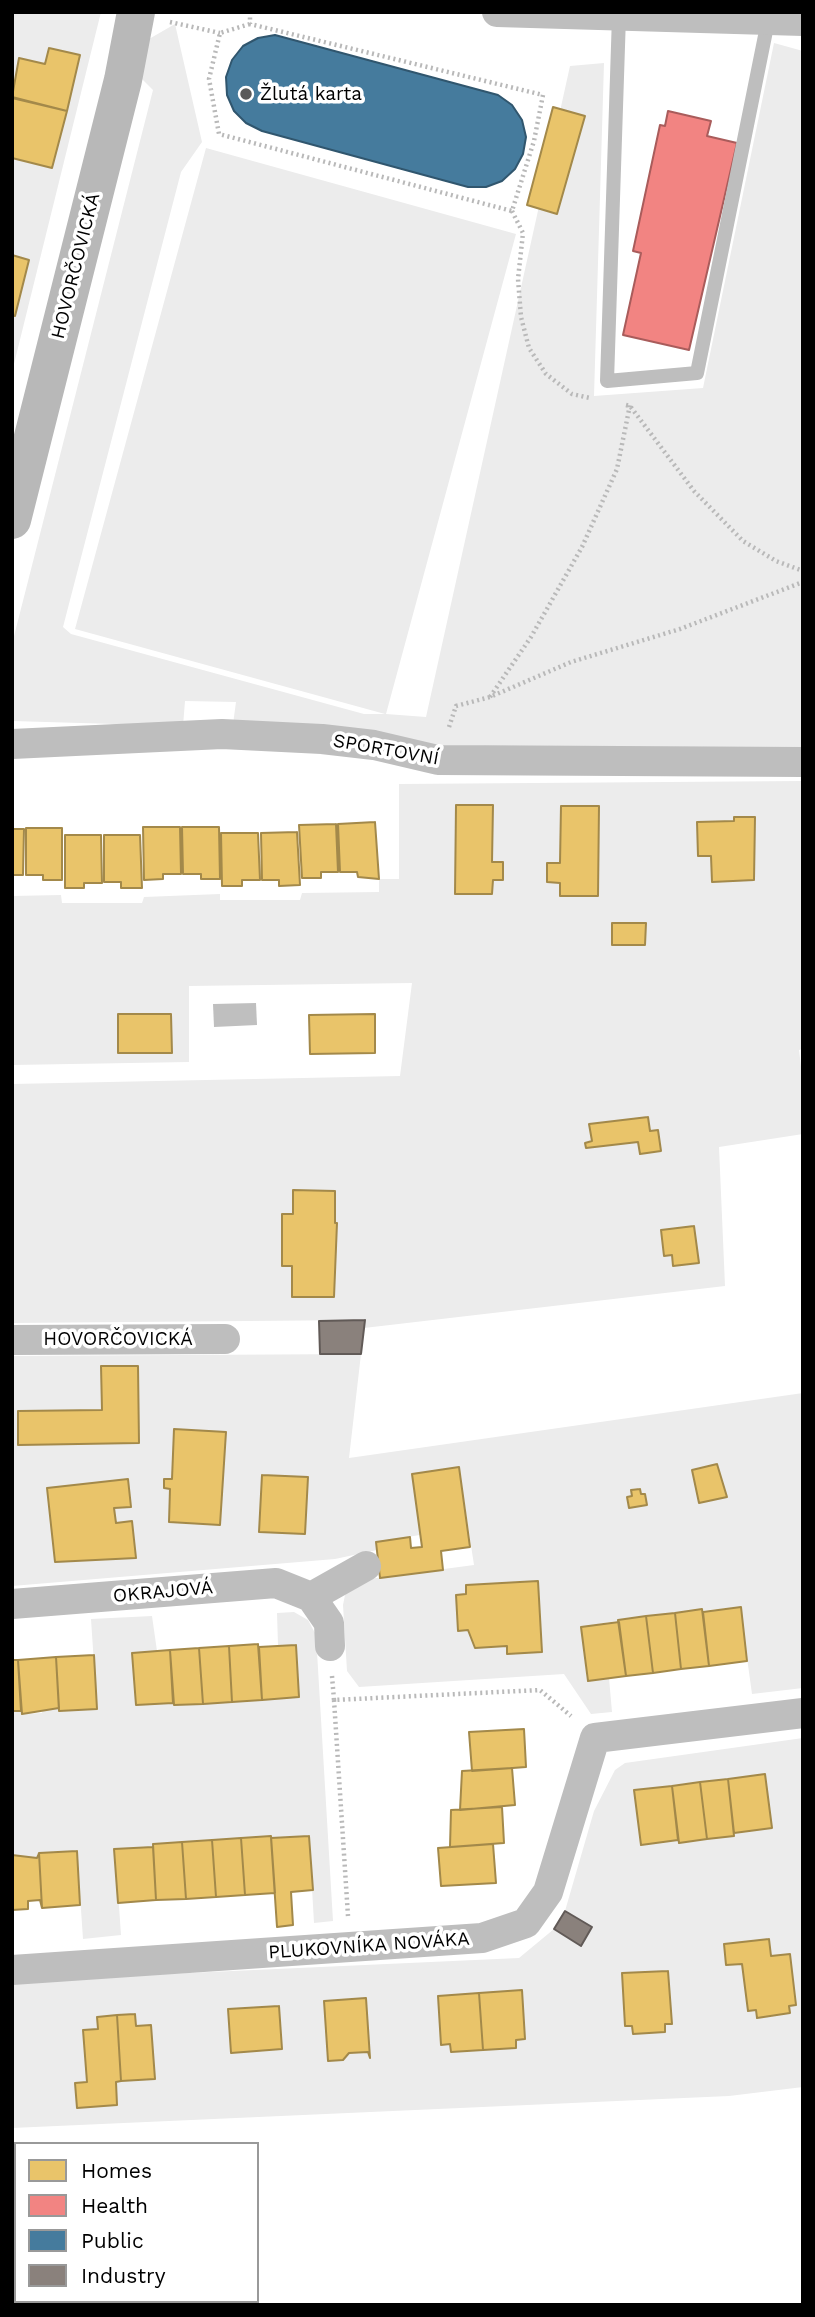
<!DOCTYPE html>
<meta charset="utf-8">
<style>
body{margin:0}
#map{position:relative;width:815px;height:2317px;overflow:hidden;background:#fff;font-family:"Work Sans",sans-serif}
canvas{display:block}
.frame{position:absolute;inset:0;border:14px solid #000;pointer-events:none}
.legend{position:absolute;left:14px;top:2142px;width:245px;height:161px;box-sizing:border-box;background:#fff;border:2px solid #999;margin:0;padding:9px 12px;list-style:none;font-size:21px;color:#000}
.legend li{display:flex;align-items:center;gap:14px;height:35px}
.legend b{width:35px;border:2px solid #999}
</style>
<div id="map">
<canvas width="815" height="2317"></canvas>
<div class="frame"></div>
<ul class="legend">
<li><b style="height:19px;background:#e9c46a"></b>Homes</li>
<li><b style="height:19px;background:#f28482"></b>Health</li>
<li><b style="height:19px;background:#457b9d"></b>Public</li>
<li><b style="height:19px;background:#8a817c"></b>Industry</li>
</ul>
</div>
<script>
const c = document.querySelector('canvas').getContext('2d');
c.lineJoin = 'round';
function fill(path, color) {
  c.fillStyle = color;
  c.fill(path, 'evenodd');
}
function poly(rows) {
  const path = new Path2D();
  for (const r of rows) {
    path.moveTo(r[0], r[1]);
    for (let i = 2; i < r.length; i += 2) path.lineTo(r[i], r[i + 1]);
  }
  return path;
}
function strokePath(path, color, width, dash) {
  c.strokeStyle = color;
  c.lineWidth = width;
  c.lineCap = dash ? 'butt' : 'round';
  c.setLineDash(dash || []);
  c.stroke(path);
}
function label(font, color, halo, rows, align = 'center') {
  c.font = font + ' "Work Sans",sans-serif';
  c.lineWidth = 7;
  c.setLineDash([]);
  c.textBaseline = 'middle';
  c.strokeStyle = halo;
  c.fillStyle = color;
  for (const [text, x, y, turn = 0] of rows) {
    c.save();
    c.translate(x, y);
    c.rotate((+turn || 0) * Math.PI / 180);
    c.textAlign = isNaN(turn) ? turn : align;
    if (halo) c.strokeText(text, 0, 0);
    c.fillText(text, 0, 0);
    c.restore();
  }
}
fill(poly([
 [12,12,101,12,12,372],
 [175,24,202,142,181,172,63,627,71,634,364,714,385,714,75,629,206,148,516,234,386,714,426,717,570,66,604,63,594,396,703,388,774,43,803,51,803,747,449,749,233,724,236,702,185,701,183,726,12,721,12,644,153,90,142,79,149,39],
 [803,781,803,1049,799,1050,803,1083,803,1134,719,1147,725,1286,364,1328,365,1320,12,1323,12,1084,400,1076,412,983,189,986,189,1062,12,1065,12,896,61,895,62,903,142,903,144,897,220,894,220,900,300,900,302,893,379,892,379,879,399,879,399,784],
 [361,1354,349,1458,803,1393,803,1688,752,1694,740,1607,646,1616,581,1627,587,1681,609,1678,612,1712,591,1714,564,1674,359,1687,347,1671,343,1605,345,1595,352,1587,369,1579,474,1565,459,1467,412,1474,420,1535,376,1542,377,1550,335,1559,12,1586,12,1356],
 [294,1612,308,1620,316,1635,333,1921,314,1923,309,1836,153,1844,153,1847,115,1849,121,1935,83,1939,77,1851,37,1854,37,1858,12,1855,12,1711,21,1711,22,1714,42,1713,43,1709,59,1708,59,1711,97,1709,91,1619,152,1616,157,1651,132,1653,136,1705,299,1697,296,1645,278,1645,277,1613],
 [803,1738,803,2087,729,2096,12,2128,12,1981,519,1958,554,1929,581,1945,592,1927,565,1911,594,1811,615,1770,625,1763]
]), '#ececec');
fill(poly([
 [256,1003,257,1025,214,1027,213,1004]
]), '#bfbfbf');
const homes = poly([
 [49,48,80,55,67,111,12,97,19,58,45,64,49,48],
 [12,98,67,111,52,168,12,158,12,98],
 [553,107,585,116,557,214,527,205,553,107],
 [12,255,29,260,15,316,12,315,12,255],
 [456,805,493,805,492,862,503,862,503,880,493,880,492,894,455,894,456,805],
 [561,806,599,806,598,896,560,896,560,883,547,882,547,863,560,863,561,806],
 [734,817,755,817,754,880,712,882,711,856,698,856,697,822,734,821,734,817],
 [375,822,379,879,358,877,357,872,340,872,338,824,375,822],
 [336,824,338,872,321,872,321,878,302,878,299,825,336,824],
 [143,827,180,827,181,874,163,874,163,879,144,880,143,827],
 [182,827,219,827,220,879,201,879,201,874,183,874,182,827],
 [26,828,62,828,62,880,43,880,43,875,26,875,26,828],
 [12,829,24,829,23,875,12,875,12,829],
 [297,832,300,885,279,886,279,880,262,880,261,833,297,832],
 [221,833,258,833,260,880,242,880,242,886,222,886,221,833],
 [65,835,101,835,102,883,84,883,84,888,65,888,65,835],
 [104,835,140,835,142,888,121,888,121,882,104,882,104,835],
 [612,923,646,923,645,945,612,945,612,923],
 [118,1014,171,1014,172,1053,118,1053,118,1014],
 [375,1014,375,1053,310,1054,309,1015,375,1014],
 [648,1117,650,1131,658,1130,661,1151,640,1154,638,1142,586,1148,585,1143,592,1141,589,1124,648,1117],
 [293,1190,335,1191,335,1223,337,1223,334,1297,292,1297,292,1266,282,1266,282,1214,293,1214,293,1190],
 [694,1226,699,1263,673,1266,672,1255,664,1256,661,1230,694,1226],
 [101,1366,138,1366,139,1443,18,1445,18,1411,102,1410,101,1366],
 [174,1429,226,1432,220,1525,169,1522,170,1489,164,1488,164,1479,172,1479,174,1429],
 [717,1464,727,1497,699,1503,692,1470,717,1464],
 [459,1467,470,1547,441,1551,443,1570,380,1578,376,1542,410,1537,411,1548,422,1547,412,1474,459,1467],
 [262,1475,308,1477,305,1534,259,1532,262,1475],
 [128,1479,131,1507,114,1508,116,1523,132,1521,136,1558,55,1562,47,1488,128,1479],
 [640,1489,641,1494,645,1494,647,1505,629,1508,627,1497,632,1496,631,1490,640,1489],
 [538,1581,542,1652,507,1654,507,1646,475,1648,468,1630,458,1631,456,1595,466,1594,466,1585,538,1581],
 [741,1607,747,1661,709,1666,703,1612,741,1607],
 [702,1609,709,1666,681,1669,675,1613,702,1609],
 [675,1613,681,1669,653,1673,646,1616,675,1613],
 [646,1616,653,1673,626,1676,618,1620,646,1616],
 [619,1622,626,1676,588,1681,581,1627,619,1622],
 [258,1644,262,1700,232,1702,229,1646,258,1644],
 [296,1645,299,1697,262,1700,259,1647,296,1645],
 [229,1646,232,1702,203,1704,199,1648,229,1646],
 [199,1648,203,1704,174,1705,170,1650,199,1648],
 [170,1650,173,1703,136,1705,132,1653,170,1650],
 [94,1655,97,1709,59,1711,56,1657,94,1655],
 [56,1657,59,1708,22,1714,18,1660,56,1657],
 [12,1660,18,1660,21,1711,12,1711,12,1660],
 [524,1729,526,1767,472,1771,469,1732,524,1729],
 [512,1768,515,1805,460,1810,462,1771,512,1768],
 [765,1774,772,1828,734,1833,728,1779,765,1774],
 [728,1779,734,1836,707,1839,700,1782,728,1779],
 [700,1782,707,1839,679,1843,672,1786,700,1782],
 [672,1786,678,1840,641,1845,634,1790,672,1786],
 [502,1807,504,1843,450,1847,451,1810,502,1807],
 [271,1836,275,1893,245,1895,241,1838,271,1836],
 [309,1836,313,1890,291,1892,293,1925,277,1927,271,1838,309,1836],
 [241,1838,245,1895,216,1897,212,1840,241,1838],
 [212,1840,216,1897,186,1899,182,1842,212,1840],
 [182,1842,186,1899,156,1900,153,1844,182,1842],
 [493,1844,496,1883,441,1886,438,1848,493,1844],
 [153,1847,156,1900,118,1903,114,1849,153,1847],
 [77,1851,80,1905,42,1908,39,1853,77,1851],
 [39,1853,42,1908,40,1900,28,1901,28,1909,12,1910,12,1855,37,1858,39,1853],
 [769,1939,771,1956,790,1954,796,2005,789,2006,790,2013,757,2018,756,2010,748,2011,742,1964,726,1965,724,1944,769,1939],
 [668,1971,672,2024,665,2024,665,2032,633,2034,632,2026,625,2026,622,1973,668,1971],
 [522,1990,525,2039,516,2040,516,2048,483,2050,479,1993,522,1990],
 [479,1993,483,2050,451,2052,450,2044,441,2045,438,1996,479,1993],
 [366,1998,370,2058,368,2052,349,2053,343,2060,328,2061,324,2001,366,1998],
 [279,2006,282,2049,231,2053,228,2009,279,2006],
 [135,2014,136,2026,151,2025,155,2079,121,2081,117,2015,135,2014],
 [117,2015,121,2081,116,2082,117,2105,77,2108,75,2083,87,2082,83,2030,98,2029,97,2017,117,2015]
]);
fill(homes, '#e9c46a');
strokePath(homes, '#a3894a', 2);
const health = poly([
 [668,111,711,121,707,136,737,143,689,350,623,335,641,253,633,251,660,125,665,126,668,111]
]);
fill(health, '#f28482');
strokePath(health, '#a95c5b', 2);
const public = poly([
 [275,35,498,95,512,105,522,120,526,137,523,154,515,169,502,181,486,187,468,187,262,131,246,123,234,111,227,95,226,77,232,60,243,46,258,38,275,35]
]);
fill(public, '#457b9d');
strokePath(public, '#30566e', 2);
const industry = poly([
 [365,1320,361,1354,320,1354,319,1321,365,1320],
 [565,1911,592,1927,581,1946,554,1929,565,1911]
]);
fill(industry, '#8a817c');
strokePath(industry, '#615a57', 2);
strokePath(poly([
 [250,12,250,24,543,95,534,141,512,211,219,134,209,79,220,33,250,24],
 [170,22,220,33],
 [512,211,523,233,518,279,521,317,529,348,546,374,572,394,590,398],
 [626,405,630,406,694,491,743,541,776,561,803,571],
 [490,697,531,637,582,547,617,469,630,405],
 [449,727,456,706,490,697,571,662,680,629,803,582],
 [332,1676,334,1700,540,1690,571,1716],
 [334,1700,348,1916]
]), '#b9b9b9', 4.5, [2, 3.5]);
strokePath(poly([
 [619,16,607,381,697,373,768,21]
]), '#bebebe', 14);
strokePath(poly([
 [497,12,803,21],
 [12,744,222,734,322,739,374,745,438,760,803,762],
 [12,1340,225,1339],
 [311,1597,366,1566],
 [12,1604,276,1583,311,1597,329,1623,330,1646],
 [12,1970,482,1938,526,1923,548,1892,595,1738,803,1713]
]), '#bebebe', 30);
strokePath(poly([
 [12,520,123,80,136,12]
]), '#b8b8b8', 38);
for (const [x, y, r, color] of [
 [246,94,7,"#595959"]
]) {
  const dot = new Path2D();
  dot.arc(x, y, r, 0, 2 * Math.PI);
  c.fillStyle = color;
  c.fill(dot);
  strokePath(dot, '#fff', 2.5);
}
label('19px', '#000', '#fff', [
 ["Žlutá karta",260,94]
], 'left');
label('19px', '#000', '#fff', [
 ["HOVORČOVICKÁ",76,266,-76],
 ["SPORTOVNÍ",386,750,10],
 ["HOVORČOVICKÁ",118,1339],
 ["OKRAJOVÁ",163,1592,-5],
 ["PLUKOVNÍKA NOVÁKA",369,1946,-4]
]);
</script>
